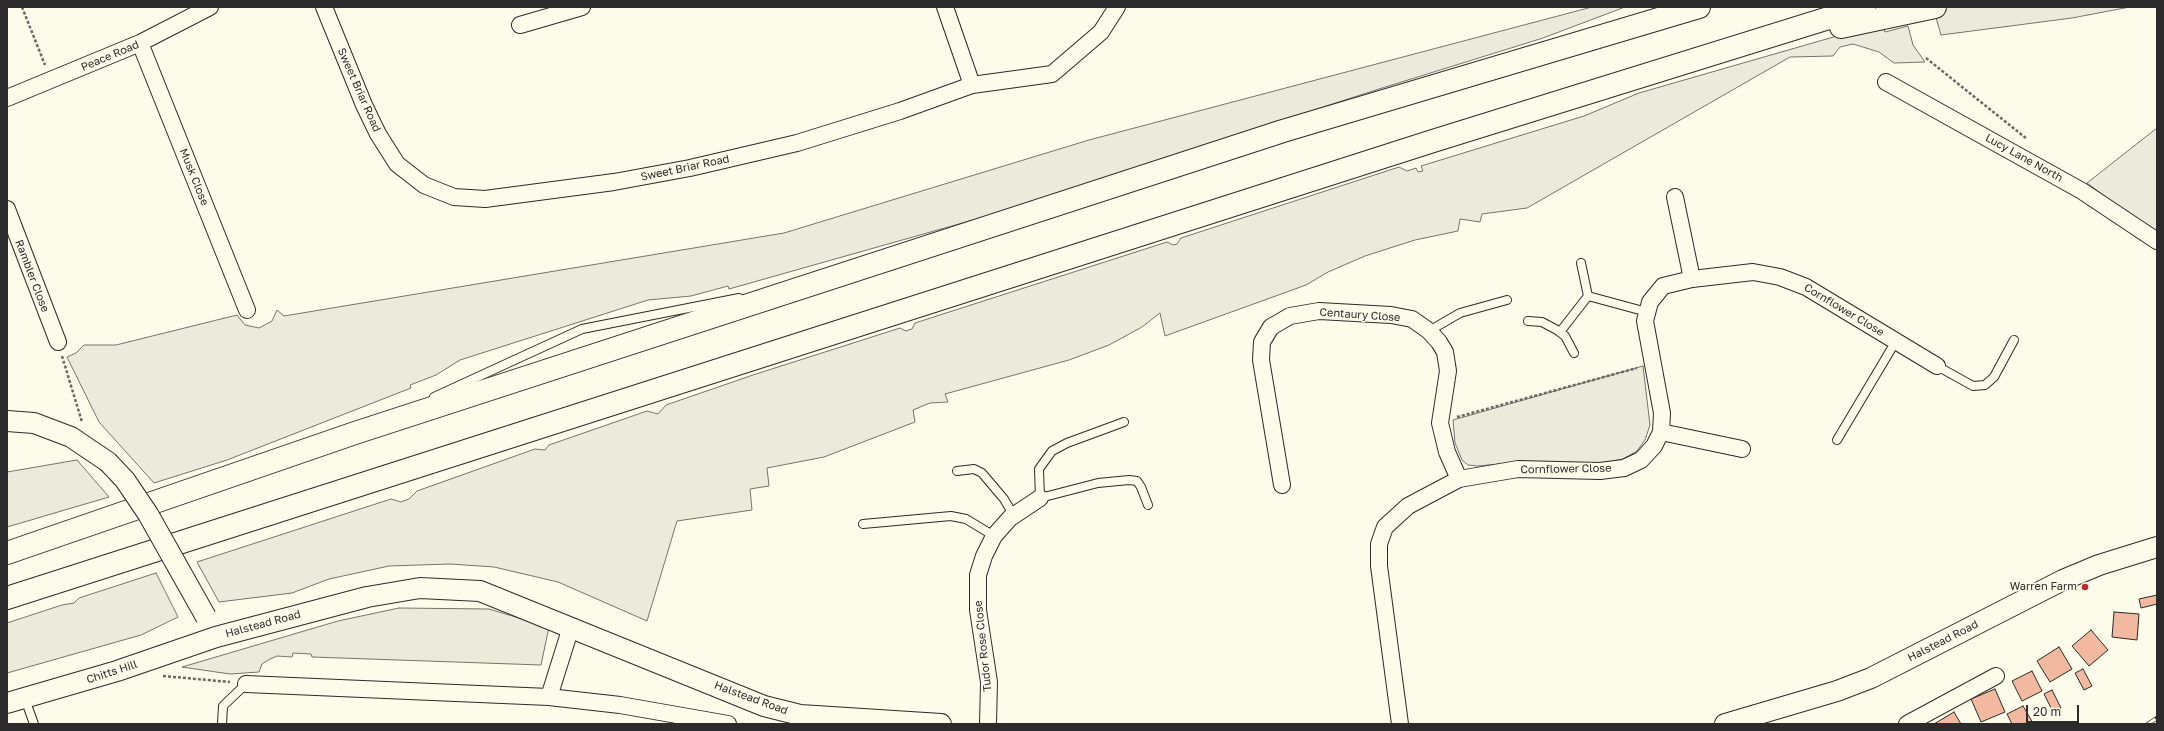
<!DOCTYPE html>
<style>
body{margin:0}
#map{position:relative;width:2164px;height:731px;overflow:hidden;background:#fdfbea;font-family:"Golos Text",sans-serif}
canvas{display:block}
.frame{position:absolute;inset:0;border:8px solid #2b2b2b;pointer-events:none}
.scale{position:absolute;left:2026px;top:705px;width:53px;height:18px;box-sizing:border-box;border:2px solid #2b2b2b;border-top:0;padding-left:5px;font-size:12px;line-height:14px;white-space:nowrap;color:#2b2b2b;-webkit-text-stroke:3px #fdfbea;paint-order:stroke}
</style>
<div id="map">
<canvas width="2164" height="731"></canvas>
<div class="frame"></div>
<div class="scale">20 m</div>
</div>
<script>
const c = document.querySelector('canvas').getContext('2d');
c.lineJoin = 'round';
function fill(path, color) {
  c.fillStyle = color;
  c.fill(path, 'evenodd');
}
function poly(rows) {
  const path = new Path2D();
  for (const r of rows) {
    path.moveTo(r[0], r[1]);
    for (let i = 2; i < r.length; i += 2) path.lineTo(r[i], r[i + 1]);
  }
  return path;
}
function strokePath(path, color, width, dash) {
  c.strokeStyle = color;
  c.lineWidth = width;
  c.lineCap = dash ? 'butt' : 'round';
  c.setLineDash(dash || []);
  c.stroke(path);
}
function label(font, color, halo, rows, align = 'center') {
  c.font = font + ' "Golos Text",sans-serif';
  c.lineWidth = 3;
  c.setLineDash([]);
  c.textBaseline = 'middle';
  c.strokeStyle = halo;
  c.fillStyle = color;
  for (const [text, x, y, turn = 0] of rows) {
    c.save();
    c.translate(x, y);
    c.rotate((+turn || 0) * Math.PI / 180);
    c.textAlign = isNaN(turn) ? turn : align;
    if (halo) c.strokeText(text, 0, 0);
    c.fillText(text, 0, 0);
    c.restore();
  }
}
const green = poly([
 [1592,7,1625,7,1543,38,1379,89,980,218,729,289,728,286,691,296,648,300,460,360,436,375,410,385,411,388,227,460,154,483,99,422,67,357,76,353,84,345,116,345,237,315,245,325,259,328,272,321,277,310,284,316,784,233,1089,140,1592,7],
 [1933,7,2130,7,2072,18,1941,35,1933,7],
 [1882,23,1885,32,1908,26,1913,45,1925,62,1894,63,1879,52,1853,44,1840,47,1833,56,1790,57,1527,208,1482,214,1480,222,1460,219,1458,231,1415,240,1365,256,1328,272,1306,285,1165,336,1160,313,1142,327,1109,345,1069,360,945,394,948,402,930,403,913,410,915,422,824,457,767,468,769,486,750,489,752,510,677,521,647,621,558,582,494,567,450,564,389,566,329,579,292,593,219,602,197,562,391,499,401,502,409,499,417,491,535,449,545,450,549,445,647,411,658,414,666,405,753,375,900,328,906,331,912,329,915,323,1167,242,1173,245,1177,244,1181,238,1399,167,1407,171,1416,168,1418,172,1423,171,1421,166,1584,116,1639,93,1882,23],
 [2157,128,2157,235,2087,183,2157,128],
 [1643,366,1650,425,1645,440,1637,451,1623,459,1603,463,1519,462,1478,466,1468,465,1462,460,1455,443,1453,420,1643,366],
 [77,460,109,497,7,527,7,472,77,460],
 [156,573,178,617,141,635,7,673,7,623,62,605,74,603,79,598,156,573],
 [399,608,489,609,549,627,541,665,312,657,311,654,293,653,292,657,277,656,268,660,262,664,259,672,230,674,182,667,338,621,399,608]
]);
fill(green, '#ecebdb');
strokePath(green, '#74746e', 1);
const building = poly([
 [2157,595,2157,604,2141,608,2139,599,2157,595],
 [2114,612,2139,614,2137,640,2112,637,2114,612],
 [2091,630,2108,650,2089,666,2072,646,2091,630],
 [2059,647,2072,669,2050,682,2037,661,2059,647],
 [2083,669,2092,686,2084,690,2075,673,2083,669],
 [2032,671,2042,691,2022,701,2012,681,2032,671],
 [1995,689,2005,712,1981,722,1971,699,1995,689],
 [2052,690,2061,708,2053,712,2044,694,2052,690],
 [2023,706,2033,723,2012,724,2007,714,2023,706],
 [1954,712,1961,724,1934,724,1954,712]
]);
fill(building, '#f2b8a0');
strokePath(building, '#2b2b2b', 1);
const service = poly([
 [1581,263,1588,296,1647,312],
 [1528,321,1542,322,1557,330,1565,336,1574,353],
 [1429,331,1460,313,1507,300],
 [1560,332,1588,296],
 [1937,366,1973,386,1985,385,1994,377,2014,340],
 [434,397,582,329,739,298],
 [1124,422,1067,443,1052,451,1039,469,1040,498,1098,483,1129,480,1137,481,1141,487,1148,505],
 [1837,440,1896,341],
 [957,471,974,469,982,473,1004,499,1014,516],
 [863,524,951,516,966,519,994,536],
 [25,699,34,724],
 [222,724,223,706,246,684]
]);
const minor = poly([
 [324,7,364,105,378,134,397,164,424,185,454,197,485,199,614,182,690,168,797,143,900,111,972,85,1052,74,1101,32,1117,7],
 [945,7,972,85],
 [520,25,582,7],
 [140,43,247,310],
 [1886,82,2082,191,2157,241],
 [7,98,140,43,210,7],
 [1675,197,1692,279],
 [7,209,58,342],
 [1661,432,1742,449],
 [1282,485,1261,360,1262,342,1271,327,1290,316,1319,311,1391,315,1412,319,1429,331,1439,342,1445,352,1448,371,1440,423,1447,452,1459,479],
 [246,684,549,697,620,705,728,724],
 [549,697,571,627],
 [988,724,989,682,978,610,978,575,984,556,994,536,1010,518,1040,498],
 [1400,724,1379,566,1379,544,1385,527,1408,506,1459,479,1518,469,1600,471,1624,468,1641,460,1654,446,1661,432,1662,413,1645,321,1650,302,1663,286,1692,279,1753,272,1780,277,1806,287,1937,366],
 [1907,724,1996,676]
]);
const tertiary = poly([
 [7,421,34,423,71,437,108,462],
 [7,703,117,671,216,637,367,597,420,588,480,591,764,706,800,715,941,724],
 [1725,724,1837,691,1871,678,2063,580,2099,565,2157,547]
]);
const trunk = poly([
 [1841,27,1935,7],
 [7,553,355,433,1283,131,1699,7],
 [7,598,1433,141,1864,7]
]);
strokePath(service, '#2b2b2b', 10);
strokePath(minor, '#2b2b2b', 18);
strokePath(tertiary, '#2b2b2b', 22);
strokePath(trunk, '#2b2b2b', 24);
strokePath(poly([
 [22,7,45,65],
 [1926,58,2027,139],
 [62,356,82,422],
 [1457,417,1637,368],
 [163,676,230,682]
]), '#6a6964', 2.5, [3, 2]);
strokePath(service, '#fdfbea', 8);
strokePath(minor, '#fdfbea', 16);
strokePath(tertiary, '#fdfbea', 20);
strokePath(trunk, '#fdfbea', 22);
const rail = poly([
 [2148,724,2157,718]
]);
strokePath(rail, '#2b2b2b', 4.5);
strokePath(rail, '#fdfbea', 3, [9]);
const tertiaryBridge = poly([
 [108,462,125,480,148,514,206,617]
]);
strokePath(tertiaryBridge, '#2b2b2b', 22, []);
strokePath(tertiaryBridge, '#fdfbea', 20);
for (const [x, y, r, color] of [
 [2085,587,4,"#c62828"]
]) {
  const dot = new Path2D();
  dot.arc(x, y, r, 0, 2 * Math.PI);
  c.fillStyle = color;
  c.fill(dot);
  strokePath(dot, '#fdfbea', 1.5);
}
label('11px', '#2b2b2b', '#fdfbea', [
 ["Peace Road",110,56,-23],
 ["Sweet Briar Road",359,90,66],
 ["Lucy Lane North",2024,158,29],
 ["Sweet Briar Road",685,168,-12],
 ["Musk Close",194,177,68],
 ["Rambler Close",32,276,69],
 ["Cornflower Close",1844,310,31],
 ["Centaury Close",1360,315,4],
 ["Cornflower Close",1566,469,-1],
 ["Halstead Road",263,624,-15],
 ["Halstead Road",1943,641,-27],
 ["Tudor Rose Close",983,646,-96],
 ["Chitts Hill",112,672,-18],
 ["Halstead Road",751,698,20]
]);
label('11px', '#2b2b2b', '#fdfbea', [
 ["Warren Farm",2077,587]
], 'right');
</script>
